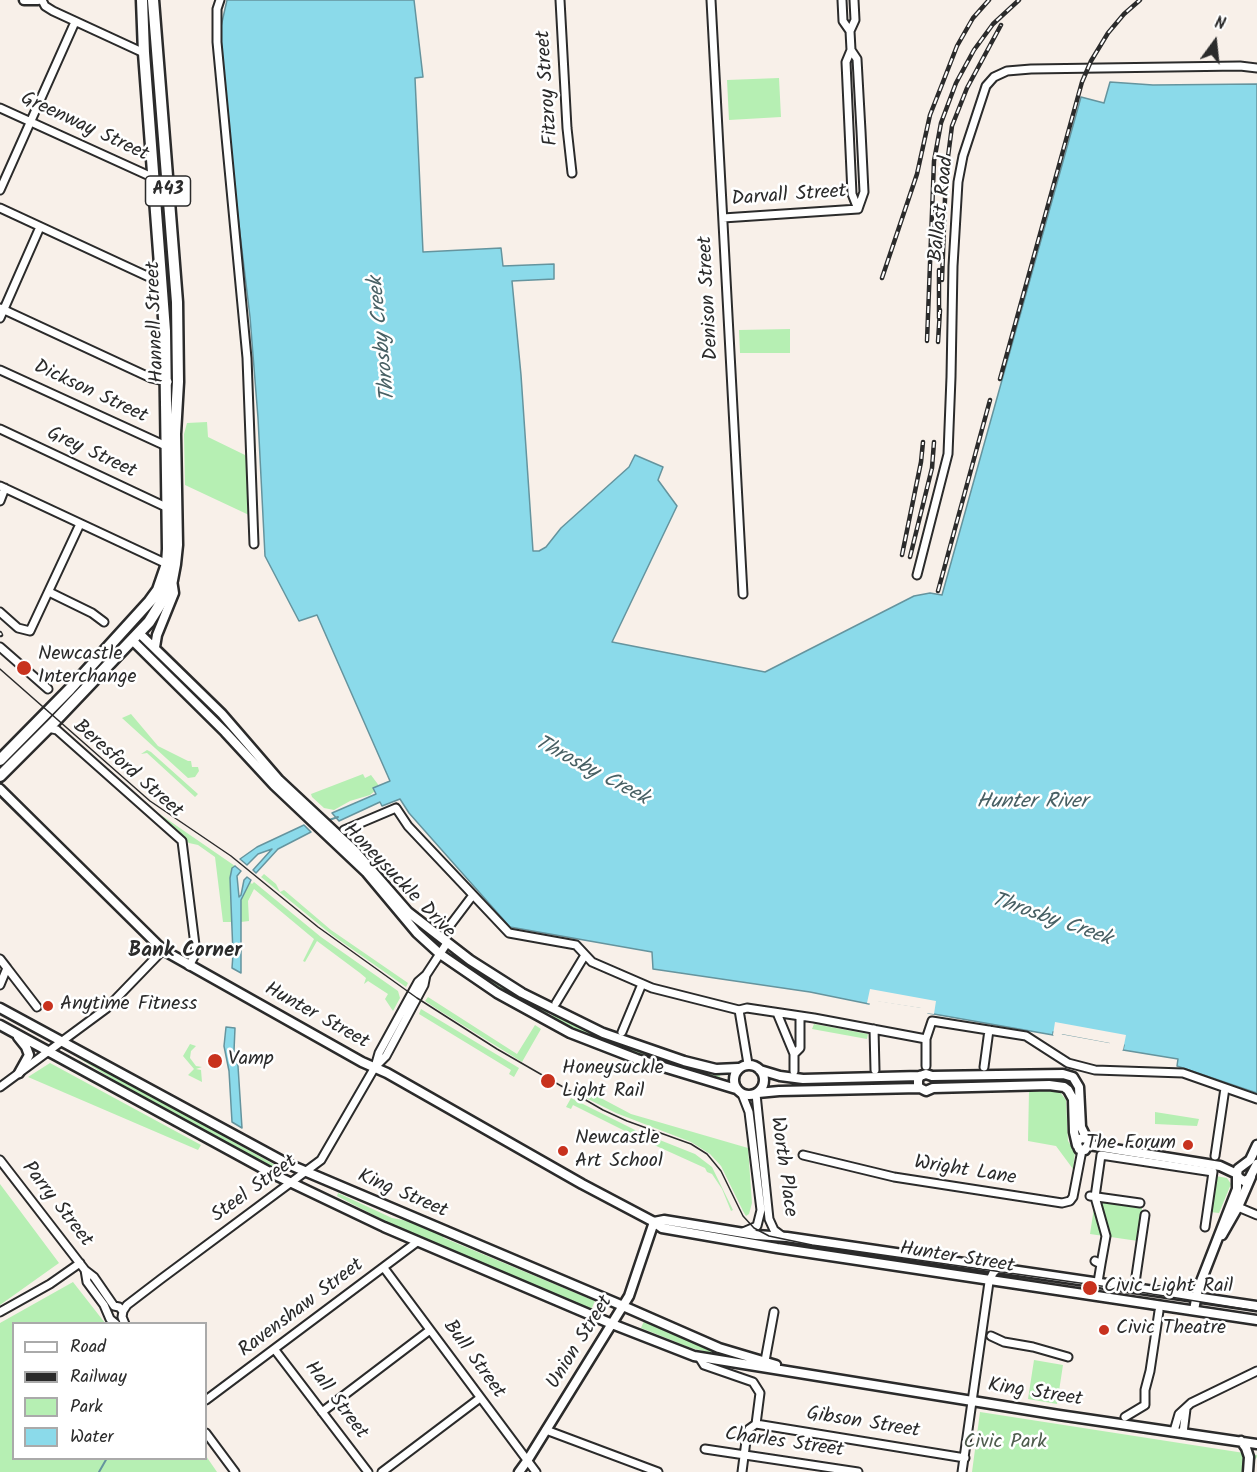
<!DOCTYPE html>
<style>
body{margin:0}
#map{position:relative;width:1257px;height:1472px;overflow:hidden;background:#f8f0e9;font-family:Kalam,sans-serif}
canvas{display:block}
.legend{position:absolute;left:12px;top:1322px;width:195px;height:138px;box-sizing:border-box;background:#fff;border:2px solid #aaa;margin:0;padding:8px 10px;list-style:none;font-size:18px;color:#2b2b2b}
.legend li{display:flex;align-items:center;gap:12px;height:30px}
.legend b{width:30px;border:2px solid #aaa}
.north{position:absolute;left:1185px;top:12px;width:60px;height:60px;-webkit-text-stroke:4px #fff;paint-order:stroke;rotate:15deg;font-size:16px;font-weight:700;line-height:24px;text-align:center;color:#2b2b2b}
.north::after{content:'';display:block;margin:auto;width:21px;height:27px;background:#2b2b2b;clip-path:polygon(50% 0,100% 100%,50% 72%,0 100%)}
</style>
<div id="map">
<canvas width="1257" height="1472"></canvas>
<ul class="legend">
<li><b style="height:8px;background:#fff"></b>Road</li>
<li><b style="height:8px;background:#2b2b2b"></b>Railway</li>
<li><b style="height:16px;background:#b6efb3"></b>Park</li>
<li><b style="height:16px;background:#8bdaea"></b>Water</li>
</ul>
<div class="north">N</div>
</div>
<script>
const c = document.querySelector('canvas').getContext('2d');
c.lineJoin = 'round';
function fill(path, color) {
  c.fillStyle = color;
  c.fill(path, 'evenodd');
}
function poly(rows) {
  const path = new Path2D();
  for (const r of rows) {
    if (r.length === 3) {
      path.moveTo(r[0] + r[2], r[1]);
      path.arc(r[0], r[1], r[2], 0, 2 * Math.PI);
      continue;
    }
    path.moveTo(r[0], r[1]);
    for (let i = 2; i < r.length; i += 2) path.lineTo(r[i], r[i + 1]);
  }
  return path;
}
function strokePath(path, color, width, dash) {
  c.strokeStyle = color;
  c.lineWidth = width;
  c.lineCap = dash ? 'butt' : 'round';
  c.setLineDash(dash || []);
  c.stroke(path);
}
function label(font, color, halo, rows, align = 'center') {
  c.font = font + ' Kalam,sans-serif';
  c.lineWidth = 5;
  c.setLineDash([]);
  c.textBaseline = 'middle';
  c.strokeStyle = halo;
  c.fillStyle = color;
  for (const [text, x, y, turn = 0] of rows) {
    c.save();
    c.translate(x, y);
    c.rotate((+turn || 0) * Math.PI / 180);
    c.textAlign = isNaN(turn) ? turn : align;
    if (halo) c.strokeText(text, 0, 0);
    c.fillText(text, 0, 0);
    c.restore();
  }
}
fill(poly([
 [779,78,781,117,729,120,727,80],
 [790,329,790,353,740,353,739,330],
 [207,422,208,437,245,455,249,461,249,515,185,485,184,434,187,423],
 [131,714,158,746,188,761,191,761,192,767,198,767,199,771,195,777,188,778,122,718],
 [147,750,151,752,198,794,195,797,147,753,141,754],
 [363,774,365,778,371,775,380,787,370,795,350,801,334,810,324,808,312,797,311,794],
 [145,804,235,866,232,868,230,878,232,922,223,922,215,857,198,845,189,843],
 [264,874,276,884,280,892,284,890,331,930,408,983,406,987,332,935,261,877],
 [249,881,252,884,254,882,321,937,398,991,400,998,393,1011,385,999,388,994,368,981,364,984,366,978,360,973,317,941,305,962,303,961,314,939,254,889,248,901,249,921,241,922,241,900],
 [457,954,550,1010,546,1017,480,978,454,958],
 [428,997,517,1054,535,1025,541,1029,522,1062,440,1011,425,1001],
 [421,1009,519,1068,514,1077,509,1074,511,1070,419,1014],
 [554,1013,721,1072,719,1080,667,1067,587,1037,550,1019],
 [814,1024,868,1034,867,1039,812,1029],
 [190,1044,196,1046,191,1051,190,1058,196,1066,202,1067,196,1069,201,1070,202,1082,188,1075,194,1069,183,1056],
 [78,1055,277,1166,275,1170,133,1092,77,1057],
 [50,1063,201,1145,198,1150,28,1077],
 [1063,1075,1076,1085,1076,1093,1073,1088,1063,1083,985,1084,984,1077],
 [860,1079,860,1087,791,1088,791,1080],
 [578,1086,631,1114,748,1148,752,1203,749,1214,746,1216,743,1211,721,1166,710,1154,691,1142,616,1113,574,1092],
 [1049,1089,1060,1092,1066,1100,1068,1141,1075,1152,1073,1169,1056,1146,1028,1141,1029,1091],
 [571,1098,637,1131,695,1154,712,1167,733,1210,731,1211,722,1189,712,1174,707,1172,705,1168,641,1139,573,1105,571,1109,566,1107],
 [1155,1112,1199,1119,1197,1126,1155,1124],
 [1216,1176,1227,1178,1231,1184,1219,1213,1210,1212],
 [0,1184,59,1263,0,1305],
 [338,1193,392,1218,408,1221,441,1234,444,1238,595,1301,591,1310,402,1230,337,1196],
 [1095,1201,1142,1208,1138,1241,1090,1234],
 [73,1282,105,1323,14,1324,14,1458,206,1458,206,1456,217,1472,0,1472,0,1323],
 [644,1321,719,1351,763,1365,691,1348,641,1328],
 [1034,1360,1063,1365,1057,1404,1028,1399],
 [980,1412,1257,1455,1257,1457,1245,1472,972,1472]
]), '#b6efb3');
const water = poly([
 [227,0,414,0,423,77,415,78,423,252,501,248,503,266,554,264,554,279,512,281,521,375,533,551,539,551,546,547,561,528,629,467,635,455,663,467,658,480,677,506,612,642,765,672,914,596,930,593,942,595,1081,97,1104,103,1110,82,1153,85,1257,84,1257,1093,1177,1066,1178,1059,1123,1050,1124,1045,1053,1032,1053,1035,928,1013,927,1008,870,999,869,1004,810,992,653,969,652,952,510,927,409,813,400,799,382,806,380,802,339,821,332,813,376,794,373,788,390,781,317,615,299,621,265,556,258,418,250,317,233,175,220,31,227,0],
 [304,825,311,832,278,849,256,873,253,870,272,849,258,854,247,865,240,859,257,847,304,825],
 [235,866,241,871,237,876,239,897,241,895,244,880,247,877,251,880,241,900,241,973,232,968,233,954,230,878,232,868,235,866],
 [226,1027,235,1028,234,1051,238,1066,242,1128,232,1122,229,1071,224,1046,226,1027]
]);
fill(water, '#8bdaea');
strokePath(water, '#65949e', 1.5);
fill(poly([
 [870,989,936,1001,934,1014,925,1013,921,1008,875,1001,872,1004,867,1003],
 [1055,1022,1126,1035,1123,1050,1110,1045,1110,1043,1062,1034,1061,1036,1053,1035]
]), '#f8f0e9');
strokePath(poly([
 [326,821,338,817],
 [99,1472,107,1458]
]), '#65949e', 2);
const minor = poly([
 [42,0,45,6,53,11,144,53],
 [220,0,217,9,217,42,247,358,254,544],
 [560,0,567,128,572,173],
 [711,0,743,594],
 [842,0,843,21,850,31],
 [854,0,855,20,850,31,851,50,846,62,852,194,858,209],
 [851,50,857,59,861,131,864,192,858,209],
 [0,108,154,178],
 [0,190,75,22],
 [0,208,162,283],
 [723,218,858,209],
 [0,308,151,378,168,382],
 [0,318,40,227],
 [0,370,166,446],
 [0,429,168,508],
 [0,486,167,564],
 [0,501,5,488],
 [917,575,948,454,951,377,953,266,958,182,963,156,986,86,994,77,1007,71,1031,69,1240,66,1257,68],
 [49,592,92,613,104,622],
 [0,612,18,628,30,631,80,524],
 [0,647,48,689],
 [48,728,57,730,182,841,196,953,189,966],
 [344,830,396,808,408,826,509,933,576,945,592,962,652,988,739,1010,747,1008,814,1018,926,1039,932,1021,1026,1036,1068,1063,1095,1070,1183,1073,1257,1099],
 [445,932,473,895],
 [0,959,7,968,0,985],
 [7,968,37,1007],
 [556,1003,585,955],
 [739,1010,748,1064],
 [777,1013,794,1054,794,1071],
 [874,1029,875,1070],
 [622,1032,642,984],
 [926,1039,926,1066],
 [794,1054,800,1048,800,1016],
 [375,1067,386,1056,424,985,426,975,447,943],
 [984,1067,989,1030],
 [0,1087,107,1008,163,950],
 [742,1094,749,1112,761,1210,757,1226,743,1232],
 [756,1094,769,1219,774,1230,782,1236],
 [803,1155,894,1177,1062,1203,1070,1201,1073,1197,1082,1150],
 [1215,1156,1225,1088],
 [0,1160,85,1270,94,1277,114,1306,119,1307,123,1311],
 [1090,1196,1140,1203],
 [1238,1207,1257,1215],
 [1095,1261,1101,1264,1098,1282],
 [1101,1264,1106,1236,1095,1197,1101,1155,1213,1172,1205,1227],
 [384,1268,536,1472],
 [85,1270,87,1282,104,1305,110,1319,116,1324],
 [1135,1283,1145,1215],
 [123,1311,127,1305,161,1279,321,1160,375,1067,379,1053,418,982,426,975],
 [123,1311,122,1317,125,1324],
 [0,1312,50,1284,80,1263],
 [991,1336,1004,1342,1033,1347,1068,1357],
 [275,1350,368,1472],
 [699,1357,704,1365,753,1382,760,1393,756,1424,749,1429,747,1433,742,1472],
 [765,1361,774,1312],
 [206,1400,417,1242],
 [322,1412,430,1330],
 [1125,1417,1145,1405,1145,1390,1150,1371,1159,1311],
 [756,1424,965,1458],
 [546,1430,658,1472],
 [1174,1431,1179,1414,1191,1403,1257,1371],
 [206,1433,235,1472],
 [1183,1433,1186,1409],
 [705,1449,858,1472],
 [382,1472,480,1398],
 [962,1472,989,1282,993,1273,998,1268]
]);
const major = poly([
 [24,0,38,0],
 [139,633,222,714,279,780,354,850,408,912,470,960,522,993,603,1033,684,1061,716,1069,738,1068],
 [132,640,225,732,274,785,366,872,417,933,440,954,497,993,570,1033,637,1059,736,1089],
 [155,647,157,635,174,593,172,580],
 [0,789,163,950,362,1062,387,1073,582,1184,654,1222,662,1228,777,1248,1257,1320],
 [0,1008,288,1164,623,1306,719,1348,776,1365],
 [0,1025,275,1175,384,1227,612,1324,694,1356,1059,1415,1257,1444],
 [18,1037,26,1047,29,1055,19,1073],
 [749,1080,15],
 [760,1070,780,1076,803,1079,920,1076,926,1074,932,1076,1063,1074,1073,1077,1079,1087,1081,1127,1089,1143,1085,1150,1079,1149,1077,1144,1078,1140,1082,1138,1087,1139],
 [920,1076,918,1080,918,1087,926,1091,933,1088,1049,1085,1064,1087,1068,1090,1073,1099,1074,1132,1077,1145],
 [758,1093,779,1091,920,1088],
 [1089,1145,1220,1166,1237,1174],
 [1257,1145,1250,1160,1238,1169,1237,1174,1239,1178,1244,1181,1249,1179,1257,1164],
 [654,1222,664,1220,756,1235,787,1237,1257,1306],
 [1222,1235,1238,1207,1251,1177],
 [1194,1310,1198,1289,1237,1189,1237,1176],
 [1241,1441,1246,1448,1249,1457,1248,1472],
 [519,1472,527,1461,629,1296,654,1222]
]);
const highway = poly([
 [0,760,70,689,150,601,158,590,167,564,168,549,165,331,144,53,142,0],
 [0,776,54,722,149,622,164,598,172,580,175,564,177,545,175,434,178,382,177,302,153,0]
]);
strokePath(minor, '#2b2b2b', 11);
strokePath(major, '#2b2b2b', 13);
strokePath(highway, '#2b2b2b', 15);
strokePath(minor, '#fff', 7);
strokePath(major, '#fff', 8);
strokePath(highway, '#fff', 10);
strokePath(poly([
 [0,669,150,801,231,856,318,927,417,998,497,1049,603,1110,627,1121,691,1144,707,1154,721,1171,743,1216,754,1228,769,1236,812,1245,1115,1288,1257,1311]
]), '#2b2b2b', 1.5);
const rail = poly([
 [939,270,939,318],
 [882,278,917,174,930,115,943,82,957,46,973,18,989,0],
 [942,280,946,172,952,126,967,88,1001,25],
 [927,341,934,161,941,123,956,83,974,50,993,24,1019,0],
 [938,342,940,310],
 [1000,379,1082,82,1091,61,1108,33,1124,14,1140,0],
 [902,555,921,462,923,442],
 [910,557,932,468,934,442],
 [938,591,990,400],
 [0,633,1,635]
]);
strokePath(rail, '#2b2b2b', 4.5);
strokePath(rail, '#fff', 2, [7]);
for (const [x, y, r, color] of [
 [24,668,8,"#c8321e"],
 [48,1006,6,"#c8321e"],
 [215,1061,8,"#c8321e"],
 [548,1081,8,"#c8321e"],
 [1188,1145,6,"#c8321e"],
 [563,1151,6,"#c8321e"],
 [1090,1288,8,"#c8321e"],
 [1104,1330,6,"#c8321e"]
]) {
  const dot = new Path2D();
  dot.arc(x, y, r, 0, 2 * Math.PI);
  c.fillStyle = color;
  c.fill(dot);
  strokePath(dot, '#fff', 2);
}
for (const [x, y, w] of [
 [168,191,45]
]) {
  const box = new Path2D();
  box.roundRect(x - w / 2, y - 15, w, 30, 4.5);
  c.fillStyle = '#fff';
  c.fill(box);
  strokePath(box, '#2b2b2b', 1.5);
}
label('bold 18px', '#2b2b2b', null, [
 ["A43",168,191]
]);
label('20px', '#2b2b2b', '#fff', [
 ["Fitzroy Street",549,88,-94],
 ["Greenway Street",84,128,25],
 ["Darvall Street",789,197,-4],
 ["Ballast Road",943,209,-84],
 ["Denison Street",710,298,-93],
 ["Hannell Street",157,322,-92],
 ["Dickson Street",90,393,25],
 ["Grey Street",91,454,25],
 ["Beresford Street",127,770,41],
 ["Honeysuckle Drive",398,882,46],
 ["Hunter Street",316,1017,29],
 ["Worth Place",782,1167,82],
 ["Wright Lane",965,1172,9],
 ["Steel Street",255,1190,-36],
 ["King Street",402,1195,23],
 ["Parry Street",56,1205,52],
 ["Hunter Street",957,1259,9],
 ["Ravenshaw Street",302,1309,-37],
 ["Union Street",581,1343,-58],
 ["Bull Street",473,1360,54],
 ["King Street",1035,1394,9],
 ["Hall Street",335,1401,53],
 ["Gibson Street",863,1424,9],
 ["Charles Street",784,1444,8]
]);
label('20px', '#2b2b2b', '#fff', [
 ["Newcastle",38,656],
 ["Interchange",38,679],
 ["Anytime Fitness",60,1006],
 ["Vamp",228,1061],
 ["Honeysuckle",562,1070],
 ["Light Rail",562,1093],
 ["Newcastle",575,1140],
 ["Art School",575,1163],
 ["The Forum",1176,1145,"right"],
 ["Civic Light Rail",1104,1288],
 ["Civic Theatre",1116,1330]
], 'left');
label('20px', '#4e5c4d', '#fff', [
 ["Civic Park",1005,1444]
]);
label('italic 21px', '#486064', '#fff', [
 ["Throsby Creek",384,339,-96],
 ["Throsby Creek",591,772,28],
 ["Hunter River",1032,803],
 ["Throsby Creek",1051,921,19]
]);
label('bold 21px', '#2b2b2b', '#fff', [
 ["Bank Corner",185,952]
]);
</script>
